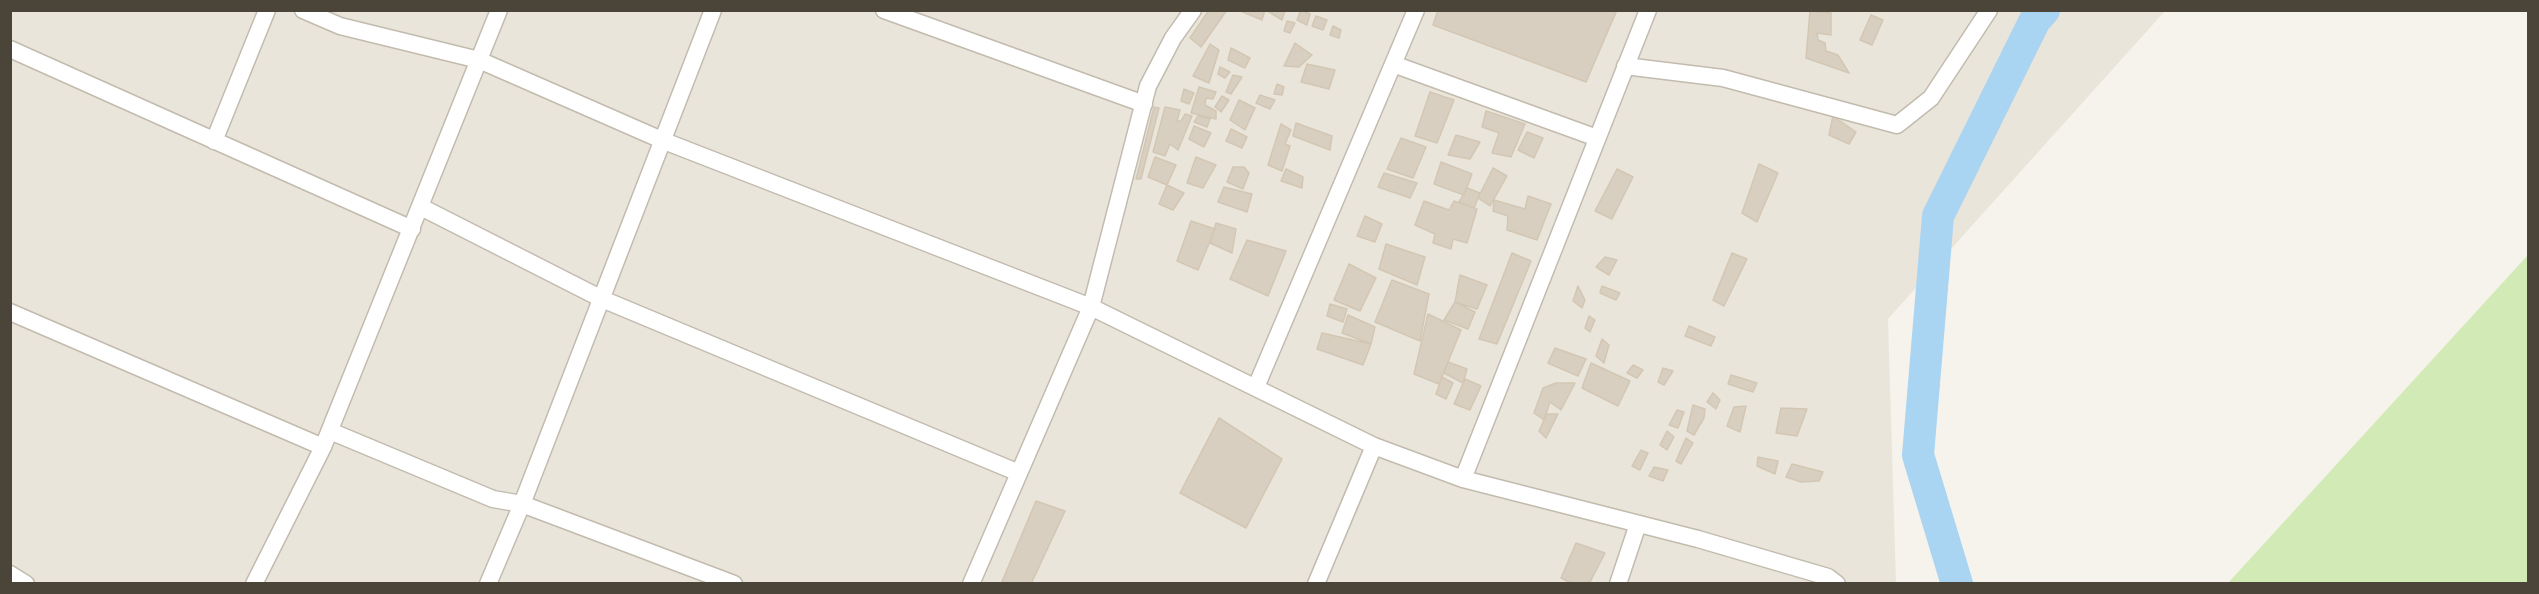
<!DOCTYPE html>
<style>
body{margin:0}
#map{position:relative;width:2539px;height:594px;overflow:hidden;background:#f6f3ec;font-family:Lato,sans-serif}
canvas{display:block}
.frame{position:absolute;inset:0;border:12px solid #4b4439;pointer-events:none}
</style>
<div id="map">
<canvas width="2539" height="594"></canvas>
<div class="frame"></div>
</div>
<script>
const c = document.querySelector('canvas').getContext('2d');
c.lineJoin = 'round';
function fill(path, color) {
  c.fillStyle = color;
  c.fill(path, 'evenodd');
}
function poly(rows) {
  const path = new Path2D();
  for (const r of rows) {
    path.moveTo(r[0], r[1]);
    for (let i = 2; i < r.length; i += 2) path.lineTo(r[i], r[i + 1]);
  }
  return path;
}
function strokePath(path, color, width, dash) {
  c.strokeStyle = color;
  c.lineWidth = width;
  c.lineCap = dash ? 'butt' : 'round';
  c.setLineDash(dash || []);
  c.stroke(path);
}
fill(poly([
 [10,11,2165,11,1888,319,1896,584,11,583]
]), '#eae5da');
fill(poly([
 [2528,255,2528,583,2228,583]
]), '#d2eab5');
strokePath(poly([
 [1957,584,1918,455,1938,216,2035,20,2044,10]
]), '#a9d4f2', 32);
const building = poly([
 [1209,10,1227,10,1201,47,1190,38,1209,10],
 [1238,10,1265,10,1262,20,1238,10],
 [1270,10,1285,10,1282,20,1269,12,1270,10],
 [1301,10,1310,14,1307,25,1297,20,1301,10],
 [1438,10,1617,10,1586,82,1433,25,1438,10],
 [1810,11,1831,13,1831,35,1817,33,1818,40,1825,43,1826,51,1838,55,1849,73,1806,58,1810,11],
 [1871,15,1883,20,1872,45,1860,40,1871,15],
 [1316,16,1327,20,1323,30,1312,26,1316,16],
 [1287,21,1295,23,1290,33,1284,31,1287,21],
 [1333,26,1341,30,1339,38,1330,35,1333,26],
 [1295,43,1312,55,1299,67,1284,66,1295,43],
 [1210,44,1219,50,1209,83,1193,76,1210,44],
 [1231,48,1250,58,1245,68,1228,60,1231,48],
 [1307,64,1335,70,1329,89,1301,82,1307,64],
 [1220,67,1230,72,1225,78,1218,74,1220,67],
 [1233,75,1242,77,1231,94,1226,92,1233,75],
 [1277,84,1284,87,1282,95,1274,94,1277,84],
 [1199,87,1216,92,1213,99,1206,98,1205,105,1216,111,1216,119,1191,113,1199,87],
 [1184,89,1194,93,1189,104,1181,101,1184,89],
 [1430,92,1454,100,1437,143,1415,136,1430,92],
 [1260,95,1275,100,1270,109,1256,103,1260,95],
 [1222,96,1229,100,1221,112,1215,107,1222,96],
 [1239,100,1255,108,1245,130,1230,120,1239,100],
 [1154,107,1159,108,1141,179,1136,179,1154,107],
 [1165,107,1180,110,1177,121,1181,121,1185,114,1192,116,1178,150,1170,144,1165,156,1153,152,1165,107],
 [1486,111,1525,124,1511,157,1492,153,1499,133,1482,127,1486,111],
 [1198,116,1210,119,1207,127,1194,122,1198,116],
 [1833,116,1856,132,1849,144,1829,135,1833,116],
 [1296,123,1332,136,1330,150,1293,136,1296,123],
 [1281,124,1291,130,1285,144,1290,146,1282,171,1268,165,1281,124],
 [1194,126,1211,133,1204,147,1189,139,1194,126],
 [1231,129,1247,137,1242,148,1226,141,1231,129],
 [1527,132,1543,138,1534,158,1518,150,1527,132],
 [1456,135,1480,142,1470,159,1448,155,1456,135],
 [1401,138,1426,147,1413,178,1387,169,1401,138],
 [1155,157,1176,165,1167,185,1148,177,1155,157],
 [1196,157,1216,165,1203,188,1187,183,1196,157],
 [1441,162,1472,174,1464,195,1434,184,1441,162],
 [1759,164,1778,173,1757,222,1742,213,1759,164],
 [1233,167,1244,167,1249,173,1243,189,1227,182,1233,167],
 [1493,168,1507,176,1490,206,1478,198,1493,168],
 [1286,169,1303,177,1302,188,1281,181,1286,169],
 [1617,169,1633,177,1612,219,1595,211,1617,169],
 [1384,173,1417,183,1410,198,1378,187,1384,173],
 [1167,185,1184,193,1173,210,1159,204,1167,185],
 [1224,187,1252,194,1247,212,1218,202,1224,187],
 [1467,188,1480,193,1474,208,1459,202,1467,188],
 [1528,196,1551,204,1537,240,1507,230,1508,216,1493,211,1494,200,1525,209,1528,196],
 [1424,201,1449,210,1454,201,1477,209,1467,243,1453,239,1451,249,1433,243,1435,234,1415,225,1424,201],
 [1365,216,1382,224,1375,242,1357,236,1365,216],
 [1191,221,1215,229,1198,270,1177,261,1191,221],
 [1216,223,1236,229,1232,253,1210,243,1216,223],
 [1247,240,1286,251,1268,296,1230,279,1247,240],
 [1386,244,1425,257,1417,285,1379,269,1386,244],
 [1512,253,1531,261,1497,344,1479,339,1512,253],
 [1732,253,1747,259,1724,306,1713,300,1732,253],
 [1605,257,1617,260,1609,275,1596,267,1605,257],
 [1349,264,1376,278,1360,311,1334,300,1349,264],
 [1460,275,1487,285,1477,309,1455,302,1460,275],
 [1392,280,1429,294,1420,341,1375,322,1392,280],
 [1578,286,1585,300,1582,308,1573,301,1578,286],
 [1602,286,1620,293,1616,300,1600,293,1602,286],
 [1455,302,1475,312,1468,329,1444,320,1455,302],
 [1330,304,1347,309,1343,322,1327,316,1330,304],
 [1428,314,1461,330,1439,384,1414,374,1428,314],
 [1348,315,1375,327,1371,344,1342,333,1348,315],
 [1589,316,1595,320,1590,332,1585,328,1589,316],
 [1689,326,1715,337,1711,346,1685,336,1689,326],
 [1322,333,1371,344,1363,365,1317,349,1322,333],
 [1602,339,1609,345,1604,363,1596,356,1602,339],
 [1555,348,1586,359,1578,376,1548,363,1555,348],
 [1448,362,1467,369,1463,383,1444,373,1448,362],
 [1591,363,1630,381,1618,406,1582,388,1591,363],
 [1633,365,1643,370,1637,378,1627,373,1633,365],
 [1663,368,1673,371,1664,385,1658,382,1663,368],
 [1731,375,1757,383,1753,392,1728,384,1731,375],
 [1442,377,1453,383,1446,399,1436,394,1442,377],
 [1465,379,1481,386,1470,410,1454,404,1465,379],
 [1556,383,1575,383,1561,410,1550,402,1544,420,1534,413,1543,388,1556,383],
 [1713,393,1720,400,1716,409,1707,402,1713,393],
 [1693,405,1705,409,1704,418,1694,435,1687,431,1693,405],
 [1746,406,1740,432,1727,426,1734,407,1746,406],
 [1781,408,1807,409,1797,436,1776,433,1781,408],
 [1677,410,1684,412,1678,428,1669,425,1677,410],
 [1547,414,1558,414,1546,438,1539,431,1547,414],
 [1219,418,1282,459,1246,528,1180,493,1219,418],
 [1667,431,1674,437,1667,450,1660,445,1667,431],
 [1686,438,1693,443,1681,464,1676,461,1686,438],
 [1641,450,1648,453,1640,470,1632,466,1641,450],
 [1758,457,1778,461,1775,474,1757,466,1758,457],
 [1792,464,1823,472,1819,481,1801,482,1786,477,1792,464],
 [1654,467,1668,470,1663,481,1649,476,1654,467],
 [1036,501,1065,511,1031,584,1001,584,1036,501],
 [1576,543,1605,553,1589,584,1573,584,1561,578,1576,543]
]);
fill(building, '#d8cfc1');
strokePath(building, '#d3c7b4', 1.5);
const minor = poly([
 [303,10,340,26,479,60,664,141,1091,307,1374,446,1463,479,1698,539,1828,577,1837,584],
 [884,10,1144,104],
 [10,49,412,229],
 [1393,64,1597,138],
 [1625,66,1723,78,1897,125,1931,98,1989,10],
 [214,141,267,10],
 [421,207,602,299,1019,473],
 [10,312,323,447],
 [1256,387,1416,10],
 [330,431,493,499,522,504,734,584],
 [1463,479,1648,10],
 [10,574,26,584],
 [254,584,323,447,499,10],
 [488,584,522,504,713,10],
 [971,584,1091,307,1148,86,1173,38,1193,10],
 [1316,584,1374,446],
 [1618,584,1638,524]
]);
strokePath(minor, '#c2bbae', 19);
strokePath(minor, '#fff', 16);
</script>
